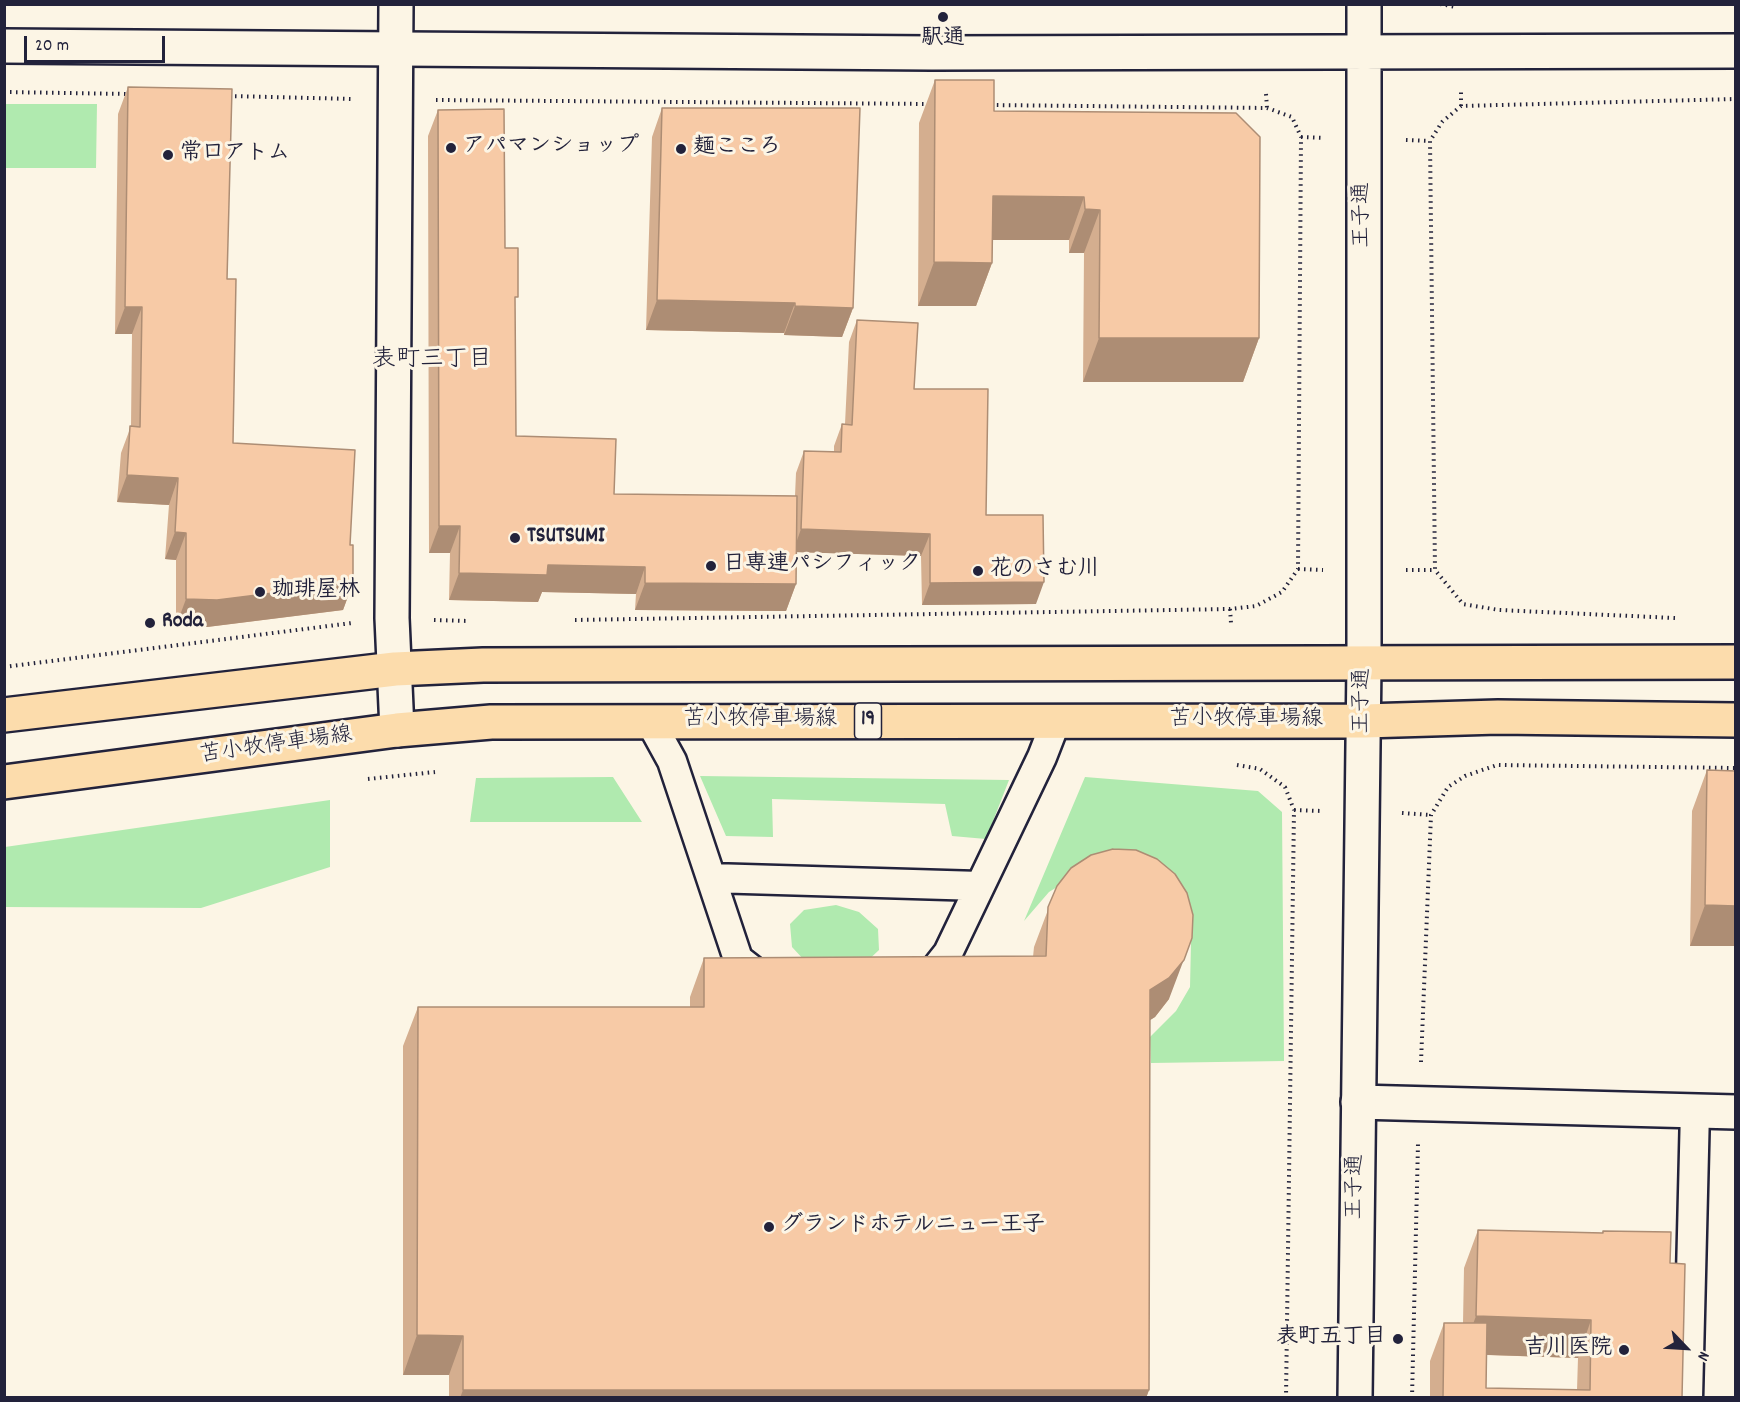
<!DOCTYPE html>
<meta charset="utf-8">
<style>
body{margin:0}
#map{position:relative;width:1740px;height:1402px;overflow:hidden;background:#fcf5e5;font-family:Dekko,sans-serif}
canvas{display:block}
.frame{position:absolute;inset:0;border:6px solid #22223b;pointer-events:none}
.north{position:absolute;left:1656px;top:1318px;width:60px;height:60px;-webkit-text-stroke:4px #fcf5e5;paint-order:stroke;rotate:115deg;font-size:16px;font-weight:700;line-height:24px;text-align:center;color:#22223b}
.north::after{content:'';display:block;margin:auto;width:21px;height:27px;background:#22223b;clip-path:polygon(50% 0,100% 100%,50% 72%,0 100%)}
.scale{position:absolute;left:24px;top:36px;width:141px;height:27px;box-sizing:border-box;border:3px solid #22223b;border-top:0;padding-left:8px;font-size:18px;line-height:21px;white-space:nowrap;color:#22223b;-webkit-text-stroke:4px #fcf5e5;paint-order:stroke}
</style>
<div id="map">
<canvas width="1740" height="1402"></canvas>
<div class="frame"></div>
<div class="north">N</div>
<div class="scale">20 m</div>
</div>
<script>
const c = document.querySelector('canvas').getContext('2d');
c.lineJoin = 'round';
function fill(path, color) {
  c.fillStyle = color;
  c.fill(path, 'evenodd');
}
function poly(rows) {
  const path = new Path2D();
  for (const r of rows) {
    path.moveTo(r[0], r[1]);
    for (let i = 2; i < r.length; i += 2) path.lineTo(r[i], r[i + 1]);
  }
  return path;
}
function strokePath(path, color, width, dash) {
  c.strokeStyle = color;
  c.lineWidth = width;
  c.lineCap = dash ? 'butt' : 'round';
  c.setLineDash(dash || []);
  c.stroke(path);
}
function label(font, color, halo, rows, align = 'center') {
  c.font = font + ' Dekko,"Klee One",sans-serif';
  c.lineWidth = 6;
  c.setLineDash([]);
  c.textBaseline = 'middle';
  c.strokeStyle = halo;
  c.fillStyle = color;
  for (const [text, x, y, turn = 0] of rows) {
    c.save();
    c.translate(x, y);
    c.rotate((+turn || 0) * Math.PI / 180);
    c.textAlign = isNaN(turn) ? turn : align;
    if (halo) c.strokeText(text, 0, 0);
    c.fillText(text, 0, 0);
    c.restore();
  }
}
fill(poly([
 [5,104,97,104,96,168,5,168],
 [700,776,1009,780,986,839,952,836,945,804,772,799,773,837,726,836],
 [613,777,642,822,470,822,476,778],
 [1085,777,1258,791,1282,812,1284,1061,1151,1063,1150,1037,1176,1011,1190,987,1191,943,1176,908,1075,876,1049,892,1024,921],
 [330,800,330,867,201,908,5,907,5,847],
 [836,905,859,912,878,929,879,950,862,966,805,961,792,947,790,924,804,910]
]), '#b0eaaf');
const lane = poly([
 [650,721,672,761,738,959,756,973,768,978],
 [711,878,980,886],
 [916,978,933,972,948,953,1042,757,1056,721],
 [1688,1398,1695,1110]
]);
const street = poly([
 [396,4,392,618,397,730],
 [1364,53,1364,4],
 [1358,1102,1736,1112]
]);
const secondary = poly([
 [4,46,932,53,1736,51],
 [1355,1398,1364,663,1364,53]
]);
const primary = poly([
 [4,715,395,669,483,665,1736,662],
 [4,782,397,730,491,722,1364,721,1498,717,1736,720]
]);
strokePath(lane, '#22223b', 33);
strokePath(street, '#22223b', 38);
strokePath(secondary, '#22223b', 38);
strokePath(primary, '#22223b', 38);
strokePath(poly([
 [1440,4,1456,7],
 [4,92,128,94],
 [1266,94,1267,108],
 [229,96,353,99],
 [436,100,929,104],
 [1461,106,1461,92],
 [1301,137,1324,138],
 [1406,140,1430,141],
 [1298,569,1323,570],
 [1406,570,1435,570],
 [1230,609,1231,623],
 [1675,618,1499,610,1463,604,1435,570,1430,141,1442,122,1461,106,1736,99],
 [434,620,469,621],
 [575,620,1230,609,1256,606,1282,592,1298,569,1301,137,1292,117,1267,108,991,105],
 [4,667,352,623],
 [1237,765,1260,769,1285,787,1294,810,1286,1398],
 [368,779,435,772],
 [1294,810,1322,811],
 [1402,813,1431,815],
 [1421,1062,1431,815,1448,787,1465,776,1497,765,1736,768],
 [1412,1398,1418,1144]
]), '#22223b', 4, [1.5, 4.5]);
strokePath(lane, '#fcf5e5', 28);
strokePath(street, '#fcf5e5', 33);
strokePath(secondary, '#fcf5e5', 33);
strokePath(primary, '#fcdcac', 33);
fill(poly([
 [935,80,994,111,1259,338,1243,382,1083,382,1084,253,1069,253,1069,240,993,240,992,263,976,306,918,306,919,123],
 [128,87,227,279,233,443,350,545,353,583,343,610,207,627,176,626,176,560,165,559,169,505,117,502,121,453,131,426,132,334,115,334,118,114],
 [662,108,853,308,842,337,784,335,784,333,646,330,652,137],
 [438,110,515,306,516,436,614,494,795,496,796,473,804,451,834,452,834,446,842,424,845,424,849,342,857,320,914,389,1036,604,922,605,921,556,796,552,796,584,786,611,635,610,636,594,542,592,538,602,449,600,450,553,429,553,428,136],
 [1707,770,1736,771,1736,946,1690,946,1692,811],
 [1057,886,1169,999,1155,1017,1150,1020,1149,1390,1146,1398,449,1398,449,1375,403,1375,403,1046,418,1007,690,1007,690,997,704,958,1033,957,1034,947],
 [1478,1230,1602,1233,1603,1231,1670,1263,1682,1398,1430,1398,1430,1361,1444,1323,1463,1323,1464,1268],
 [1487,1355,1578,1358,1577,1390,1486,1388]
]), '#d4ae8f');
fill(poly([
 [993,196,1084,197,1069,240,977,240],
 [1085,209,1100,210,1084,253,1069,253],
 [934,262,992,263,976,306,918,306],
 [657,300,795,303,784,333,646,330],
 [795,306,853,308,842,337,784,335],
 [125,307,142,307,132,334,115,334],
 [1099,338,1259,338,1243,382,1083,382],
 [127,475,178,478,169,505,117,502],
 [439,526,460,526,450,553,429,553],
 [801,529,930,534,921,556,793,552],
 [175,532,186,533,176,560,165,559],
 [548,565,645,567,636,594,542,592,538,602,449,600,459,573],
 [1044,582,1036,604,922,605,930,583],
 [353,583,343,610,207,627,176,626,186,599],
 [645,583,796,584,786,611,635,610],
 [1705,905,1736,906,1736,946,1690,946],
 [1192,938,1169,999,1155,1017,1136,1029,1150,990],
 [1476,1316,1591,1320,1578,1358,1462,1354],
 [417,1335,463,1336,449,1375,403,1375],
 [463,1390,1149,1390,1146,1398,460,1398]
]), '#ad8d74');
const building = poly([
 [935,80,994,80,994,111,1236,113,1260,137,1259,338,1099,338,1100,210,1085,209,1084,197,993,196,992,263,934,262,935,80],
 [128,87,232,89,227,279,236,279,233,443,355,450,350,545,353,545,353,583,217,600,186,599,186,533,175,532,178,478,127,475,130,426,140,427,142,307,125,307,128,87],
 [662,108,860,108,853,308,795,306,795,303,657,300,662,108],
 [504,109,505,248,518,248,518,297,515,297,516,436,616,439,614,494,797,496,796,584,645,583,645,567,548,565,547,575,459,573,460,526,439,526,438,110,504,109],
 [857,320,918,323,914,389,988,389,986,515,1043,515,1044,582,930,583,930,534,801,529,804,451,841,452,842,424,852,425,857,320],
 [1707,770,1736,771,1736,906,1705,905,1707,770],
 [1113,849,1136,850,1157,859,1175,874,1187,893,1193,915,1192,938,1184,960,1169,978,1150,990,1149,1390,463,1390,463,1336,417,1335,418,1007,704,1007,704,958,1046,956,1048,907,1057,886,1071,868,1091,855,1113,849],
 [1478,1230,1603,1233,1603,1231,1671,1232,1670,1263,1685,1264,1682,1398,1443,1398,1444,1323,1487,1323,1486,1388,1590,1390,1591,1320,1476,1316,1478,1230]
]);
fill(building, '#f7caa6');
strokePath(building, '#ad8d74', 1.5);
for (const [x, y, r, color] of [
 [943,17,6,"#22223b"],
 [451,148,6,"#22223b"],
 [681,149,6,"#22223b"],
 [168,155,6,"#22223b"],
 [515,538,6,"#22223b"],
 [711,566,6,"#22223b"],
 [978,571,6,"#22223b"],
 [260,592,6,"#22223b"],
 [150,623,6,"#22223b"],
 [769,1227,6,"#22223b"],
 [1398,1339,6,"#22223b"],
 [1624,1350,6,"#22223b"]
]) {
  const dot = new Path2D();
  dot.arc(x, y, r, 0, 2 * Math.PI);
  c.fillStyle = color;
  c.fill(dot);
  strokePath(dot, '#fcf5e5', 2);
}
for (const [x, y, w] of [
 [868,721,27]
]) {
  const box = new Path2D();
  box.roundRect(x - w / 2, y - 18, w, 36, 4.5);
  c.fillStyle = '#fcf5e5';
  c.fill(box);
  strokePath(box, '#22223b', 1.5);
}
label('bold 21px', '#22223b', null, [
 ["19",868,721]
]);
label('bold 22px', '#22223b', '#fcf5e5', [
 ["駅通",943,40,"center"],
 ["アパマンショップ",463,148],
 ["麺こころ",693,149],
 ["常口アトム",180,155],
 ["TSUTSUMI",527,538],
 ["日専連パシフィック",723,566],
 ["花のさむ川",990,571],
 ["珈琲屋林",272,592],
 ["Roda",162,623],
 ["グランドホテルニュー王子",781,1227],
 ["表町五丁目",1386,1339,"right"],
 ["吉川医院",1612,1350,"right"]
], 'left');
label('22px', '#22223b', '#fcf5e5', [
 ["王子通",1364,215,-90],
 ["王子通",1364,701,-89],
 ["苫小牧停車場線",760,721],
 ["苫小牧停車場線",1246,721],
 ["苫小牧停車場線",276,747,-8],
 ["王子通",1357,1187,-89]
]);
label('24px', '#22223b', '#fcf5e5', [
 ["表町三丁目",432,362]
]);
</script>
